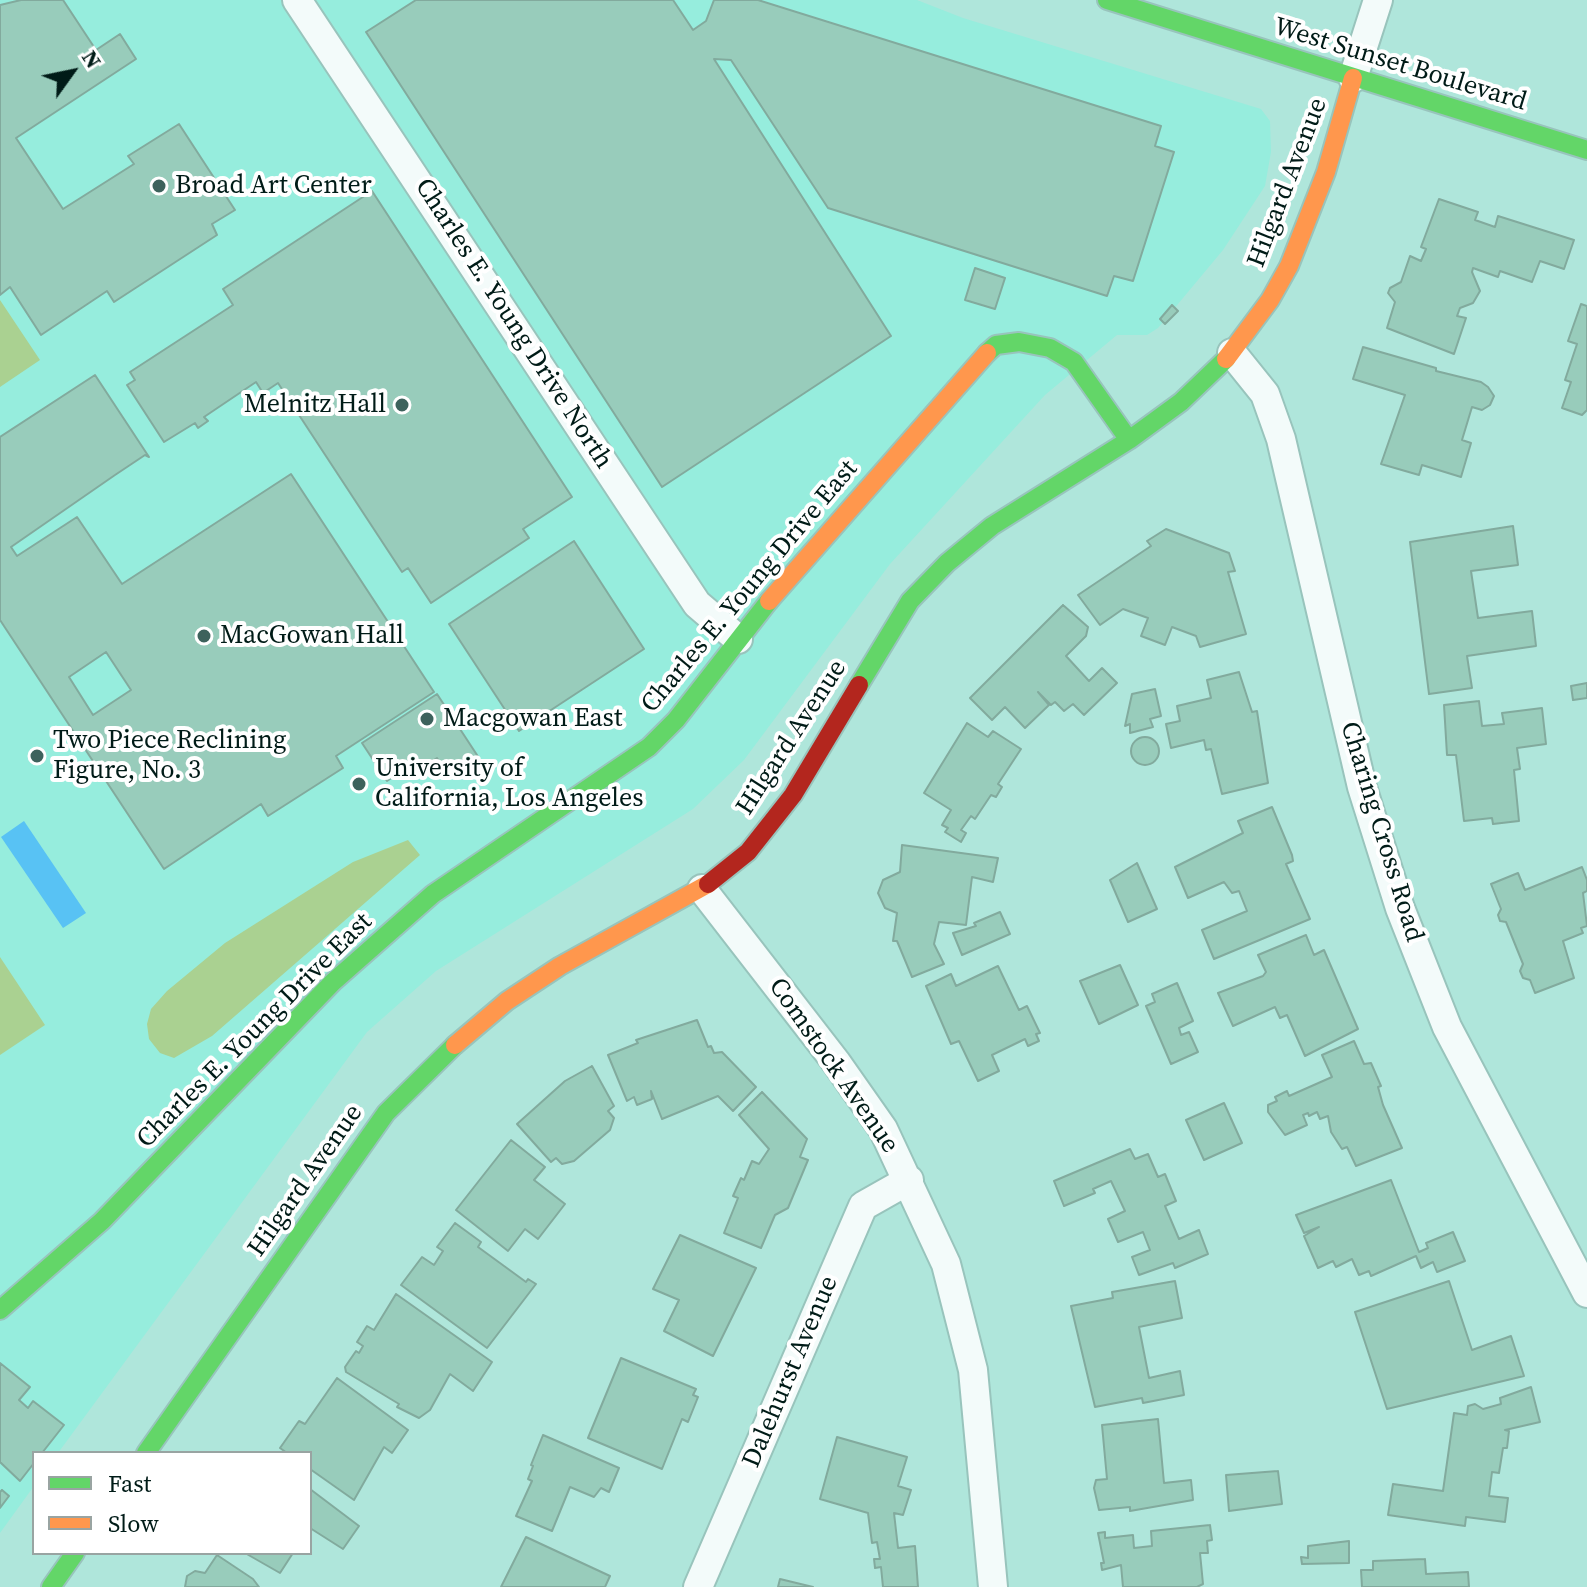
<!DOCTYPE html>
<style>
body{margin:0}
#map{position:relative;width:1587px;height:1587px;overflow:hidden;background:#afe6db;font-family:"Source Serif 4",serif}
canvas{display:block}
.legend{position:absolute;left:32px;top:1451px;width:280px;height:104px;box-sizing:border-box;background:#fff;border:2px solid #99a4a2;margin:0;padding:10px 14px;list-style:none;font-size:24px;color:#001b17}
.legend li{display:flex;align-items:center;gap:16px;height:40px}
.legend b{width:40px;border:2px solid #99a4a2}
.north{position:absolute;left:32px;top:32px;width:80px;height:80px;-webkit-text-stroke:6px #fff;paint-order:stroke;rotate:57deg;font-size:22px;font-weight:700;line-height:32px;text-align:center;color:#001b17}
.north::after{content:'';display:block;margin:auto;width:28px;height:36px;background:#001b17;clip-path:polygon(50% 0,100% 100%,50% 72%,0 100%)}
</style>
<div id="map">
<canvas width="1587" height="1587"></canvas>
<ul class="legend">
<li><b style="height:10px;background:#63d668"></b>Fast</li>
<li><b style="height:10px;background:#ff974d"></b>Slow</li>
</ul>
<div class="north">N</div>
</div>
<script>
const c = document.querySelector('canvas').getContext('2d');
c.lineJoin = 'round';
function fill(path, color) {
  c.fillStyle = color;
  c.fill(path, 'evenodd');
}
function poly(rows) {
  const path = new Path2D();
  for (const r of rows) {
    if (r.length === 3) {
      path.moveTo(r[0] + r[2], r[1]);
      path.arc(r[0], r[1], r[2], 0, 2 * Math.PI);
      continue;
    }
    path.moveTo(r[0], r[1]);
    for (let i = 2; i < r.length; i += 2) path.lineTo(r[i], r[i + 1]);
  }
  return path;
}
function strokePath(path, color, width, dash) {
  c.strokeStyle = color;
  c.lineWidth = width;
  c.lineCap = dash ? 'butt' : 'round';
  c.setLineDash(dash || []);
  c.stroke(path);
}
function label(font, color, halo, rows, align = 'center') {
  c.font = font + ' "Source Serif 4",serif';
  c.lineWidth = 8;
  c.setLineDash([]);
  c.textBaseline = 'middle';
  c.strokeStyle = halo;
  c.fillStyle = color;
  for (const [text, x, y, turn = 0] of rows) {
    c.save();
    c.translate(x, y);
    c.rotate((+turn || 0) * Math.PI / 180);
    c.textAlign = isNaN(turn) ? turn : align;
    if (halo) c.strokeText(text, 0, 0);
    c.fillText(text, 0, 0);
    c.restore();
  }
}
fill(poly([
 [0,0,917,0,963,18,1261,109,1270,121,1271,152,1265,186,1223,250,1158,328,1147,335,1117,335,1045,395,890,564,744,760,693,809,436,971,367,1032,58,1453,34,1453,34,1486,0,1533]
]), '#96eddd');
fill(poly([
 [0,300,40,360,0,387],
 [408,840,420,855,212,1036,174,1058,160,1053,149,1039,147,1024,151,1009,167,991,225,943,353,862],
 [0,957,45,1025,0,1055]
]), '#aad191');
fill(poly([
 [24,821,86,913,63,928,1,837]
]), '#58c2f4');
const building = poly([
 [21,0,63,0,96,50,120,34,136,59,16,138,63,209,134,164,128,156,179,124,235,210,212,224,217,235,114,302,107,291,41,335,10,287,0,295,0,5,21,0],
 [416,0,673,0,693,30,706,21,714,0,758,0,1161,126,1155,146,1174,152,1133,281,1114,276,1107,296,828,208,731,60,714,59,891,336,662,487,366,32,416,0],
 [372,191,572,497,523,529,529,538,431,603,408,568,402,572,278,383,263,393,256,382,204,417,208,421,198,428,195,423,164,442,127,385,135,380,130,372,233,305,223,289,372,191],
 [1439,199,1478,212,1475,220,1495,227,1498,216,1574,240,1564,269,1540,261,1532,282,1500,271,1498,277,1473,268,1472,272,1480,291,1473,303,1460,308,1457,316,1466,318,1454,354,1387,328,1395,302,1388,293,1390,288,1401,282,1410,256,1421,261,1426,249,1421,247,1439,199],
 [975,268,1005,278,995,309,965,300,975,268],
 [1581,304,1587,306,1587,410,1582,415,1562,408,1571,382,1565,380,1577,344,1568,341,1581,304],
 [1172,305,1178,311,1165,324,1160,319,1172,305],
 [1363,347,1436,368,1436,371,1481,382,1488,387,1494,396,1490,405,1482,410,1472,407,1462,440,1471,443,1461,477,1422,465,1419,475,1381,464,1405,395,1353,379,1363,347],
 [95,375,149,457,145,455,115,475,11,547,17,556,77,517,122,584,291,474,434,692,336,756,343,768,268,816,261,804,164,869,0,620,0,437,95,375],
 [106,652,131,690,93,715,69,677,106,652],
 [1513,526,1518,565,1471,571,1478,618,1532,611,1536,646,1467,656,1472,688,1429,694,1410,542,1513,526],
 [1166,529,1229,553,1235,571,1228,572,1246,634,1200,647,1196,636,1172,627,1165,645,1141,636,1148,618,1123,609,1100,625,1078,595,1151,546,1147,541,1166,529],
 [574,541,644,649,519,731,449,624,574,541],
 [1063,605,1088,627,1086,636,1066,656,1089,681,1102,668,1117,683,1084,715,1073,704,1064,711,1055,702,1051,705,1038,692,1049,705,1025,728,1005,707,992,720,970,698,1063,605],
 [1239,672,1252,712,1257,711,1268,783,1222,794,1211,749,1206,750,1204,740,1171,748,1166,724,1180,721,1177,706,1211,698,1207,680,1239,672],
 [1587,683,1587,698,1573,700,1571,686,1587,683],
 [1155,689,1161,716,1150,719,1153,727,1130,733,1130,724,1125,726,1132,694,1155,689],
 [437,694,479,758,450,777,437,758,421,768,417,761,387,781,362,743,437,694],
 [1479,701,1482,726,1504,724,1502,713,1542,708,1546,744,1517,748,1520,769,1514,770,1519,821,1493,824,1492,818,1464,821,1456,755,1447,755,1444,705,1479,701],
 [967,723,988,737,993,731,1021,749,998,784,1002,787,996,797,991,795,975,819,971,816,961,830,966,833,961,842,945,832,948,828,942,825,951,810,924,793,967,723],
 [1145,751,14],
 [1272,807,1292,855,1293,861,1286,864,1310,919,1214,959,1202,930,1247,911,1239,891,1232,893,1224,882,1188,898,1175,867,1243,833,1238,821,1272,807],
 [902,845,998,858,993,882,972,877,966,925,939,922,934,944,944,964,912,977,897,941,893,941,897,913,885,908,878,893,883,880,900,872,902,845],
 [1137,863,1157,909,1128,922,1110,880,1137,863],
 [1582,867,1587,880,1587,891,1583,893,1587,926,1581,928,1583,933,1563,941,1574,978,1535,993,1530,980,1523,978,1520,971,1523,964,1506,922,1500,921,1498,915,1501,909,1491,884,1518,873,1525,890,1582,867],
 [1000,912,1010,934,962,955,953,933,976,926,974,923,1000,912],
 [1306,935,1314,955,1324,950,1358,1029,1305,1056,1287,1015,1280,1018,1275,1007,1233,1026,1218,993,1263,976,1266,972,1258,955,1306,935],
 [1120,965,1138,1005,1099,1024,1080,981,1120,965],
 [998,966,1019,1010,1027,1006,1040,1033,1036,1034,1039,1041,1028,1046,1025,1039,992,1055,999,1071,978,1081,959,1041,951,1044,926,986,951,974,956,986,998,966],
 [1177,983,1193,1021,1179,1028,1181,1035,1189,1032,1198,1052,1171,1064,1146,1006,1155,1002,1152,994,1177,983],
 [697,1020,708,1047,711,1046,714,1053,722,1052,756,1087,733,1111,718,1096,662,1119,651,1091,652,1099,637,1105,634,1097,627,1101,608,1055,638,1043,636,1040,697,1020],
 [1354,1041,1364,1064,1371,1063,1381,1086,1378,1087,1383,1105,1402,1148,1356,1166,1347,1147,1342,1149,1331,1132,1328,1116,1320,1119,1317,1112,1309,1116,1308,1113,1303,1115,1307,1125,1285,1135,1268,1112,1268,1105,1277,1101,1275,1097,1287,1091,1289,1096,1332,1077,1322,1055,1354,1041],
 [592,1066,614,1106,608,1111,614,1118,610,1130,574,1161,562,1164,556,1158,551,1162,517,1124,565,1081,592,1066],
 [762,1092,807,1139,800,1157,808,1160,788,1208,775,1215,761,1248,724,1233,738,1198,733,1196,741,1178,744,1180,752,1161,759,1164,769,1149,739,1115,762,1092],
 [1224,1103,1242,1143,1204,1160,1186,1120,1224,1103],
 [511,1140,545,1167,534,1180,565,1204,538,1239,525,1229,508,1251,456,1210,511,1140],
 [1130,1149,1135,1159,1148,1154,1158,1177,1165,1174,1176,1201,1165,1206,1179,1239,1199,1230,1208,1254,1175,1268,1173,1263,1139,1275,1132,1257,1150,1250,1143,1232,1118,1242,1108,1219,1125,1211,1111,1181,1093,1189,1095,1193,1064,1206,1054,1181,1130,1149],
 [1391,1180,1419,1252,1428,1248,1426,1243,1453,1232,1465,1261,1437,1272,1433,1262,1421,1268,1416,1256,1371,1276,1369,1271,1359,1275,1352,1259,1336,1267,1333,1261,1318,1268,1304,1236,1319,1227,1304,1233,1296,1215,1391,1180],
 [455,1223,481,1242,478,1247,526,1282,528,1279,536,1284,487,1348,401,1285,422,1257,434,1265,443,1251,437,1247,455,1223],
 [680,1235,756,1268,713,1356,664,1331,679,1300,653,1289,680,1235],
 [1175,1281,1182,1318,1139,1327,1149,1378,1180,1371,1184,1395,1143,1403,1142,1398,1095,1407,1071,1306,1113,1298,1112,1292,1175,1281],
 [1449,1281,1472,1350,1511,1336,1524,1376,1387,1409,1355,1312,1449,1281],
 [396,1294,492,1362,473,1391,450,1374,430,1410,419,1418,397,1407,399,1404,346,1372,345,1367,356,1351,359,1353,363,1346,357,1342,367,1326,374,1330,396,1294],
 [621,1358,696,1389,693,1395,698,1397,688,1422,682,1419,662,1469,588,1438,621,1358],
 [0,1363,30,1387,19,1400,28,1408,33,1401,64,1425,42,1453,34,1453,34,1463,20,1481,0,1462,0,1363],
 [337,1378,408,1430,392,1453,384,1447,354,1500,310,1469,310,1453,287,1453,280,1448,299,1421,305,1424,337,1378],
 [1531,1387,1540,1422,1505,1430,1509,1431,1507,1448,1503,1448,1499,1473,1492,1472,1489,1496,1508,1498,1505,1522,1466,1517,1465,1526,1388,1515,1393,1484,1443,1491,1454,1413,1467,1415,1468,1406,1475,1404,1483,1409,1501,1404,1500,1398,1531,1387],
 [1158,1419,1164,1483,1191,1480,1193,1500,1130,1511,1130,1507,1099,1510,1094,1488,1096,1480,1107,1479,1102,1425,1158,1419],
 [543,1435,619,1468,609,1492,601,1488,594,1497,570,1487,552,1531,516,1516,532,1481,528,1479,533,1466,531,1465,543,1435],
 [837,1437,907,1457,898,1486,911,1490,903,1515,894,1513,898,1548,915,1546,918,1587,883,1587,881,1567,875,1568,874,1559,880,1559,877,1542,872,1543,868,1513,820,1499,837,1437],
 [1278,1471,1282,1504,1229,1511,1226,1475,1278,1471],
 [310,1489,359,1526,343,1549,310,1528,310,1489],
 [2,1490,9,1496,0,1508,0,1492,2,1490],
 [1210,1525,1212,1540,1207,1541,1208,1553,1200,1553,1203,1584,1197,1587,1123,1587,1121,1565,1102,1570,1101,1563,1104,1563,1098,1533,1105,1532,1105,1538,1133,1535,1134,1548,1152,1546,1151,1531,1210,1525],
 [526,1537,610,1576,605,1587,501,1587,526,1537],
 [1349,1541,1349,1563,1302,1564,1301,1557,1308,1558,1308,1546,1349,1541],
 [245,1553,293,1553,280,1573,245,1553],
 [217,1555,253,1579,259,1587,185,1587,187,1576,195,1571,205,1573,217,1555],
 [1425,1559,1426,1574,1468,1572,1469,1587,1362,1587,1361,1570,1373,1570,1373,1561,1425,1559],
 [780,1579,813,1587,778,1587,780,1579]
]);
fill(building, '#98ccbb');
strokePath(building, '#82aa9d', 2);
const street = poly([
 [297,0,697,604,738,639],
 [1353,78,1378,0],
 [1232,353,1265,394,1281,439,1362,787,1400,908,1447,1027,1587,1293],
 [702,889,836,1062,883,1129,946,1264,973,1370,993,1587],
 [698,1587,863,1206,909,1180]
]);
const fast = poly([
 [1107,0,1587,150],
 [987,353,996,345,1019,342,1050,348,1074,362,1129,440],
 [859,685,910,601,947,563,992,526,1129,440,1181,402,1226,359],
 [0,1310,102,1221,333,982,433,894,649,747,676,720,769,601],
 [146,1453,386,1113,455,1045],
 [51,1587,75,1553]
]);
const slow = poly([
 [1226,359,1270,300,1289,266,1326,172,1353,78],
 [769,601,987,353],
 [455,1045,507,1001,560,966,708,884]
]);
const jam = poly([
 [708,884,748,852,793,795,859,685]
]);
strokePath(street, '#98c4bc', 32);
strokePath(fast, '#98c4bc', 22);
strokePath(slow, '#98c4bc', 22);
strokePath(jam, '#98c4bc', 22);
strokePath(street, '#f3fbfa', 28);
strokePath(fast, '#63d668', 18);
strokePath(slow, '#ff974d', 18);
strokePath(jam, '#b3261e', 18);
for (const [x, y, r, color] of [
 [159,186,8,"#3d625c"],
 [402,405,8,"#3d625c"],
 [204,636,8,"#3d625c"],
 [427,719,8,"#3d625c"],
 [37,756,8,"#3d625c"],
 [359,784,8,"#3d625c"]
]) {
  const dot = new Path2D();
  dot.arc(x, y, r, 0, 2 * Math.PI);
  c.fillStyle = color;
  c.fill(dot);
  strokePath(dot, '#fff', 3);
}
label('26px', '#001b17', '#fff', [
 ["West Sunset Boulevard",1400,65,17],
 ["Hilgard Avenue",1288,183,-69],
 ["Charles E. Young Drive North",513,324,57],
 ["Charles E. Young Drive East",750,587,-50],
 ["Hilgard Avenue",792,738,-57],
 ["Charing Cross Road",1381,832,73],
 ["Charles E. Young Drive East",255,1031,-45],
 ["Comstock Avenue",833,1066,55],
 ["Hilgard Avenue",306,1181,-55],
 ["Dalehurst Avenue",791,1372,-67]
]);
label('26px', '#001b17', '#fff', [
 ["Broad Art Center",175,186],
 ["Melnitz Hall",386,405,"right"],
 ["MacGowan Hall",220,636],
 ["Macgowan East",443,719],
 ["Two Piece Reclining",53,741],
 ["Figure, No. 3",53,771],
 ["University of",375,769],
 ["California, Los Angeles",375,799]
], 'left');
</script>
